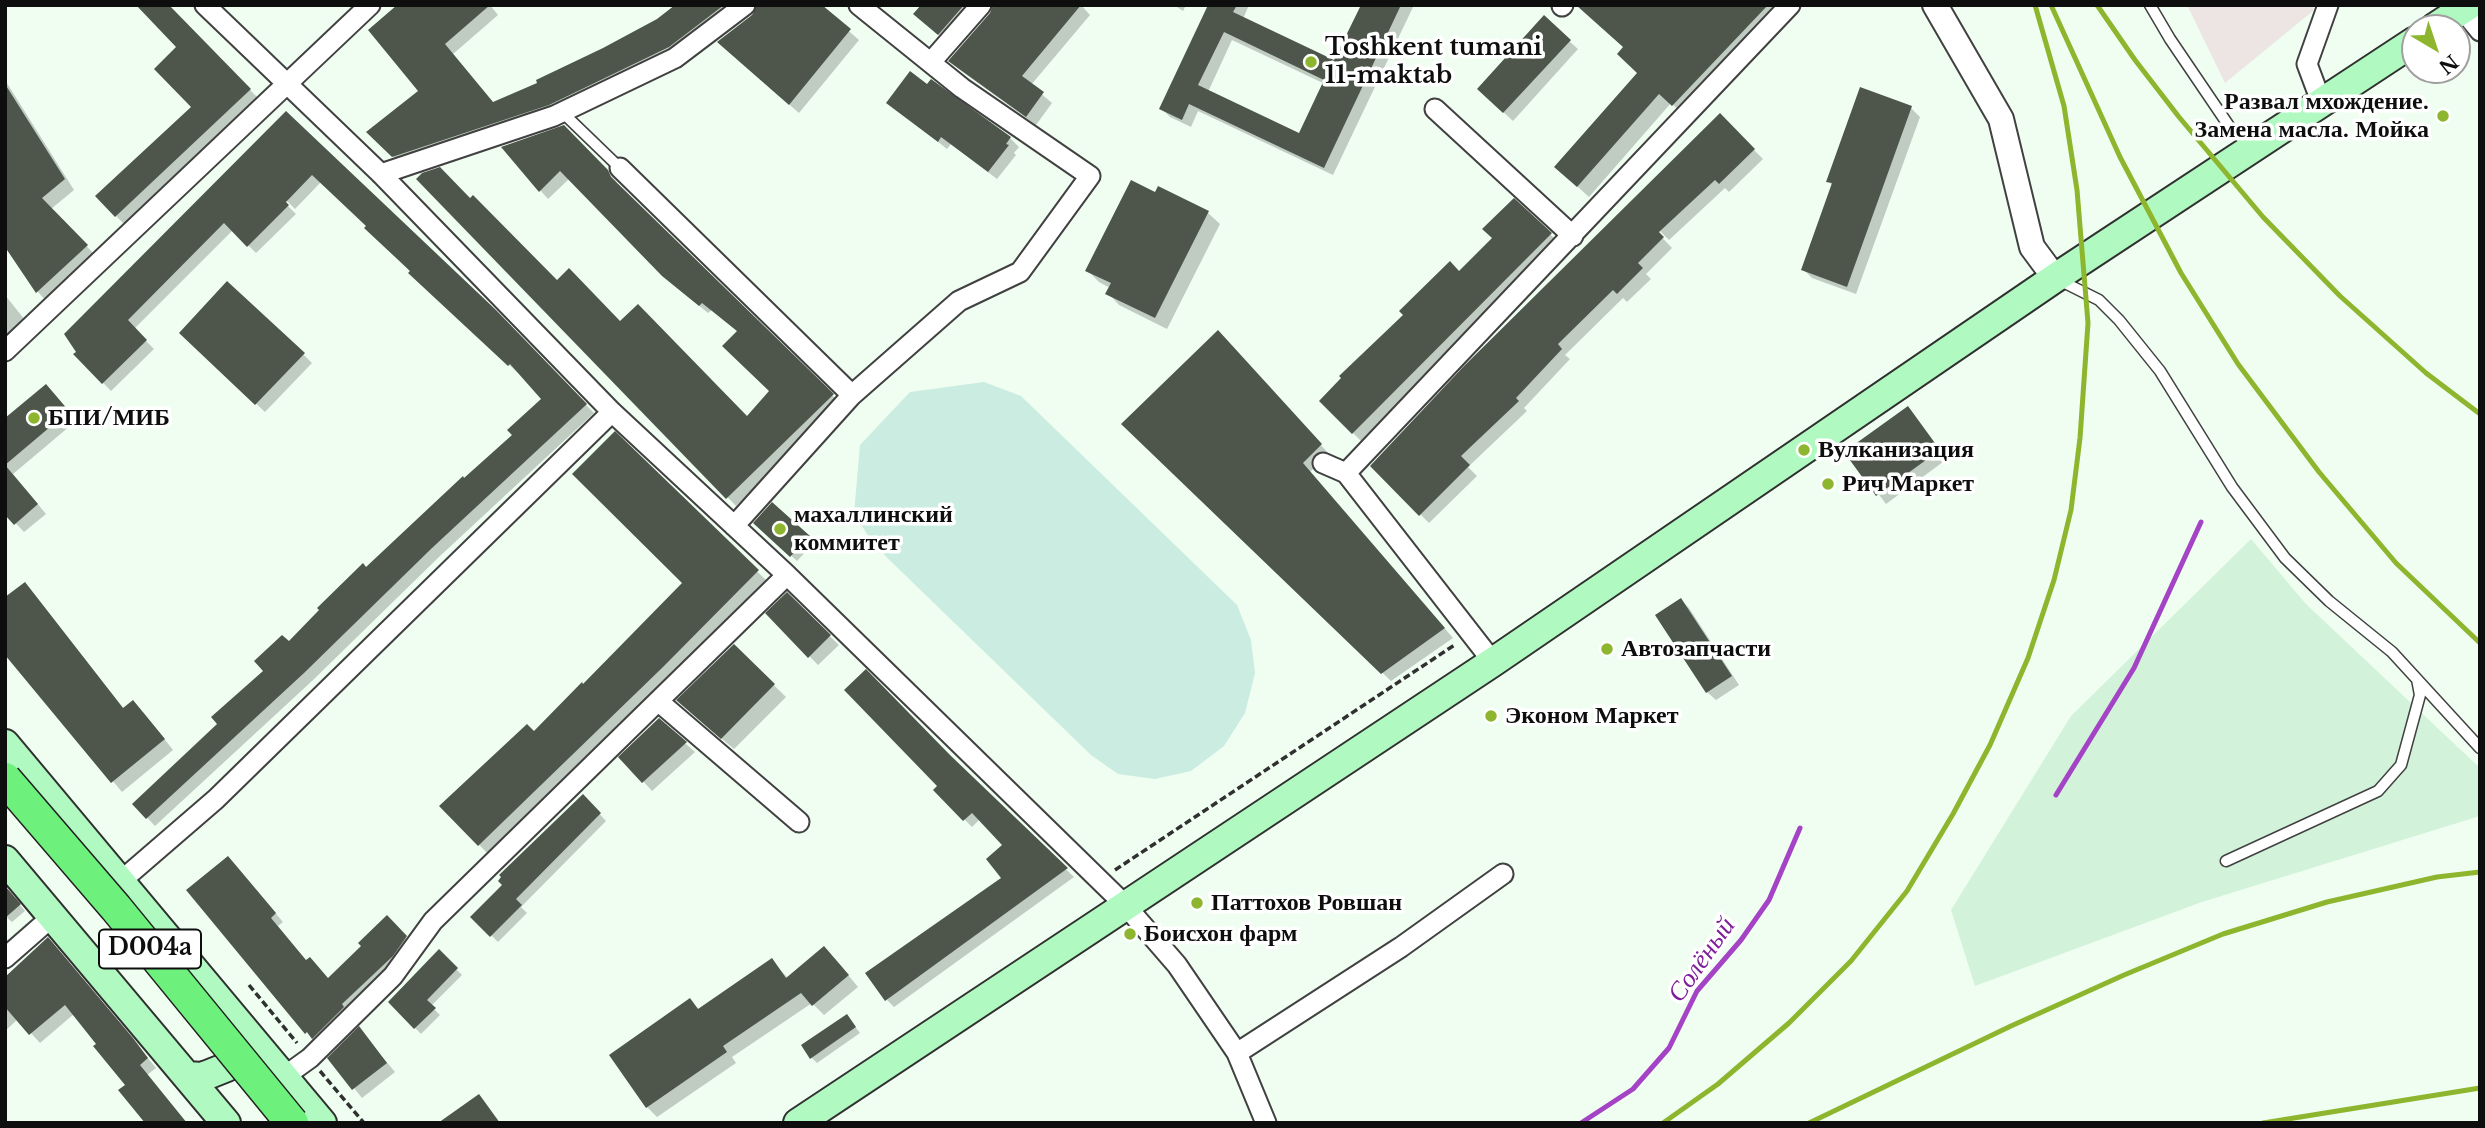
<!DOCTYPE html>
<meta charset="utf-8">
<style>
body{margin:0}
#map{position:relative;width:2485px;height:1128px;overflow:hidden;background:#f0fef2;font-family:"Libre Baskerville",serif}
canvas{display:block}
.frame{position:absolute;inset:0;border:7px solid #0e0e0e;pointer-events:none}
.north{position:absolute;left:2401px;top:14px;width:70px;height:70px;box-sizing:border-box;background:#fff;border:2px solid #9f9f9f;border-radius:50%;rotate:141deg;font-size:19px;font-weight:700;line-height:28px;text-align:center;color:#0e0e0e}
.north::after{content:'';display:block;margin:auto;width:24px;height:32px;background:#8db62e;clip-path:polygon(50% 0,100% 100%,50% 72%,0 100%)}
</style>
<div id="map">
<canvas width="2485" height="1128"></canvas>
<div class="frame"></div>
<div class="north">N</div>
</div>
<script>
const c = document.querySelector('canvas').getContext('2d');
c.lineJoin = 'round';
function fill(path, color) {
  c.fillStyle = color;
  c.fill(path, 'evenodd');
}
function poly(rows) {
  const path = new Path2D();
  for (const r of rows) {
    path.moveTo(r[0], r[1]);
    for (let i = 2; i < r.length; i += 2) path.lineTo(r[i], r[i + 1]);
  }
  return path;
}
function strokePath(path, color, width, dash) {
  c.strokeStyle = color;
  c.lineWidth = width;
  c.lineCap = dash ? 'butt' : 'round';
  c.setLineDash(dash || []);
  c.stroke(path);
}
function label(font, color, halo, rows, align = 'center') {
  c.font = font + ' "Libre Baskerville",serif';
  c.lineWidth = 7;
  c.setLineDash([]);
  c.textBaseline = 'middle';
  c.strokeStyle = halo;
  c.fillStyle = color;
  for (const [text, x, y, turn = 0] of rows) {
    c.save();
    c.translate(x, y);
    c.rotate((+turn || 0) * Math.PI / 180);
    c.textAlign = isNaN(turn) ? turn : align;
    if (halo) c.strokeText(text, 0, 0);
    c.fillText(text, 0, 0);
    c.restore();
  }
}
fill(poly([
 [2187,5,2314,5,2313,11,2225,83]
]), '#ece5e3');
fill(poly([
 [2251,539,2306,604,2480,768,2480,816,2202,902,1975,986,1951,910,2071,716]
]), '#d2f3da');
fill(poly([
 [984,382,1021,396,1237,605,1251,640,1255,673,1245,713,1224,746,1191,771,1155,779,1118,774,1091,755,875,546,854,514,860,445,910,392]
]), '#caece1');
fill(poly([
 [166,5,258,98,124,224,116,216,194,107],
 [490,5,498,15,453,54,494,104,540,83,692,5,747,5,678,56,559,113,402,165,369,132,421,91,370,30],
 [819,5,859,40,799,113,728,51,758,11],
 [923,5,982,5,948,43,925,23],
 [994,5,1081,5,1090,15,1031,85,1052,103,1036,125,960,70,951,61,992,13],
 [1174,5,1186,5,1183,11],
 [1210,5,1249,5,1243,19,1335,63,1363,5,1414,5,1333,175,1198,111,1191,127,1170,117,1161,108],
 [1232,40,1325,84,1300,135,1208,92],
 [1578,5,1789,5,1684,115,1671,103,1589,197,1567,177,1639,73,1625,48],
 [1569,41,1578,49,1513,121,1488,98],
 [5,80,74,190,51,209,96,256,47,302,38,292,5,244],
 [889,103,1010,138,1019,147,1014,153,1016,155,997,179,951,144,947,149],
 [1911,108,1920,117,1856,294,1812,278,1803,269,1833,186,1828,181],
 [286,114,495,312,594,413,440,556,312,681,155,826,134,804,220,724,289,644,366,569,514,435,543,399,519,372,518,373,419,281,368,226,321,182,295,209,284,198,282,200,296,214,256,253,233,230,134,329,154,349,111,391,75,354],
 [1720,116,1763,159,1729,192,1725,188,1669,240,1654,225,1652,227,1672,248,1646,274,1651,279,1627,302,1623,298,1565,355,1570,359,1524,408,1527,411,1468,467,1477,476,1429,523,1372,466],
 [564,127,616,181,619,187,841,404,736,506,418,179,557,282,620,323,747,418,771,391,738,332,712,310,708,313,673,284,570,178,548,199,540,190],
 [1156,194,1208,213,1220,224,1167,329,1119,305,1108,293,1110,288,1099,282,1087,270],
 [1550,234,1558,242,1361,441,1321,401],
 [5,295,25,320,5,343],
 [181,333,303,354,312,363,265,412],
 [1226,341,1329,454,1310,472,1453,638,1391,681,1124,424],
 [54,395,76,421,13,474,46,514,24,532,5,512,5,421],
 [1908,408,1947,459,1886,504,1847,452],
 [615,434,767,581,672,676,488,854,442,806,534,733,583,687,685,583],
 [773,504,814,543,797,561,756,523],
 [34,594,124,709,143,712,173,750,122,792,5,651],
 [787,595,839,645,818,665,768,614],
 [1681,600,1689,608,1739,685,1716,700,1707,692],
 [734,646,786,697,734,749,690,712],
 [659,720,695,752,652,791,621,757],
 [952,760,1074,877,894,1007,887,1000,1004,879,1004,845,980,819,972,827,935,790],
 [583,796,606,821,521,907,527,913,498,942,473,917],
 [236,866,283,922,278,926,306,961,328,980,363,946,387,918,413,946,314,1041,189,890],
 [5,887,25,911,12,922,5,916],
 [57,948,156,1068,147,1075,127,1085,74,1014,40,1043,18,1019,5,1031,5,978],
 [439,952,462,975,431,1006,440,1015,421,1034,390,1002],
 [834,958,858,987,824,1015,812,1003,732,1057,736,1063,657,1117,647,1107,690,1001,700,1010,772,961,788,978],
 [847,1016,860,1033,817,1063,811,1057],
 [359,1029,395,1072,362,1098,330,1058]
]), '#0003');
strokePath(poly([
 [2056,795,2134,668,2201,522],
 [1581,1123,1633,1089,1669,1048,1697,991,1741,940,1769,900,1800,828]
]), '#a443c5', 5);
fill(poly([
 [136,5,169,5,251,89,115,217,95,196,191,107,154,69,176,47],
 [397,5,490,5,445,44,493,102,537,83,536,80,603,48,657,19,675,5,724,5,669,47,549,105,392,157,366,132,418,91,368,30],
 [757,5,822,5,851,29,789,105,717,42,752,15],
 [921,5,964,5,938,35,913,14],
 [993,5,1081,5,1022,76,1044,92,1026,117,948,61,990,13],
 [1208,5,1237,5,1233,12,1334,60,1361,5,1401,5,1324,168,1189,104,1182,120,1159,109],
 [1224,32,1324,80,1299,133,1198,85],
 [1576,5,1768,5,1672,106,1659,94,1577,187,1554,167,1637,73,1617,54,1623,47],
 [1544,15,1571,40,1503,113,1477,89],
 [910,71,927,84,931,79,1011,137,1006,144,1009,145,988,172,941,137,938,142,886,103],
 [5,84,65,179,42,198,88,245,36,293,5,247],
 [1860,87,1912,106,1847,287,1801,270,1832,183,1826,182],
 [286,111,496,310,587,404,432,548,304,673,146,819,132,804,217,724,211,717,263,671,254,661,282,635,289,641,319,610,317,608,363,563,366,567,463,476,464,478,512,435,507,430,541,399,510,364,508,366,408,273,410,271,364,228,366,226,312,175,286,202,289,205,247,247,224,223,128,320,147,340,102,384,73,354,76,352,64,334],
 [1720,113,1755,149,1719,184,1715,180,1659,232,1664,237,1638,263,1643,268,1617,294,1613,290,1558,344,1562,349,1516,398,1519,401,1461,456,1470,465,1419,516,1370,466,1463,367],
 [564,125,608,170,611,177,834,394,726,499,416,179,422,173,440,167,470,198,473,195,557,280,569,268,620,321,638,304,747,416,769,391,722,346,737,331,702,303,699,306,662,276,560,171,539,192,501,147],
 [1131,180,1155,192,1158,186,1209,211,1155,318,1105,294,1111,283,1085,271],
 [1514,198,1552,233,1352,434,1319,401,1341,378,1339,376,1403,315,1399,311,1450,261,1459,271,1492,238,1482,229],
 [227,281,305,353,255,405,179,333],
 [1218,330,1322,444,1303,463,1445,628,1381,674,1121,424],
 [46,384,69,411,5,465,38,504,14,525,5,515,5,418],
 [1908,406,1940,450,1876,496,1844,452],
 [615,431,759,570,663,667,478,846,439,806,527,724,534,731,582,682,583,684,682,583,572,474],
 [772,502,810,536,790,557,753,523],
 [25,582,123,708,133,700,165,739,111,783,5,655,5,597],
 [787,592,831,635,808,658,765,613],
 [1681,598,1732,676,1706,693,1655,615],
 [734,644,775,684,721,739,676,700],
 [866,669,950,755,1068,868,885,1001,865,973,1001,878,986,859,1002,845,972,813,963,821,933,790,937,786,844,690],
 [659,718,687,742,642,783,618,757],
 [583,794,601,813,516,899,522,905,490,937,470,917,502,885,498,881,501,877,499,875],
 [228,856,276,913,271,918,306,960,310,957,328,978,361,946,358,943,387,915,407,936,393,956,342,1004,344,1007,312,1039,307,1032,305,1034,186,890],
 [5,886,21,904,5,918],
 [48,937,133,1038,148,1058,140,1065,187,1123,145,1123,118,1090,125,1085,93,1046,96,1044,65,1005,29,1035,5,1007,5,977],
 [824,946,849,975,812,1006,801,993,723,1046,727,1052,646,1108,609,1055,690,998,698,1009,772,958,786,978],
 [439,949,458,968,427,1000,436,1008,414,1029,388,1002],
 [847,1014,856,1027,810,1059,801,1045],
 [359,1026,387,1063,352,1090,327,1058],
 [479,1094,500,1123,438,1123]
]), '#4e564b');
const service = poly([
 [2150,5,2170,39,2229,126,2251,147],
 [562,112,620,168],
 [2059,280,2099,300,2119,320,2160,371,2232,487,2285,558,2329,601,2392,652,2480,748],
 [2226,861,2378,791,2401,765,2420,695,2417,679]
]);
const minor = poly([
 [205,5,381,174,612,412,787,575,1125,905,1177,965,1237,1053,1266,1123],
 [1562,6,1563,5],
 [2462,9,2480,31],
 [931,62,981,5],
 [2322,104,2307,64,2328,5],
 [1435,109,1573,236],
 [620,168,852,395],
 [381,174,554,116,675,58,745,5],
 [5,351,370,5],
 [1323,463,1346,473,1493,662],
 [1346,473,1790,5],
 [734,526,852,395,959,301,1020,272,1090,176,962,88,859,5],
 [658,701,799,822],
 [121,881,216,799,612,412],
 [5,958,53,916],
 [1237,1053,1401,947,1503,874],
 [285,1076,310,1058,393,976,433,921,787,575]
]);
const tertiary = poly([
 [1935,5,2001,119,2032,247,2055,278]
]);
const secondary = poly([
 [2434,28,2469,5],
 [5,744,322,1123],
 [5,860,226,1123],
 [188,1076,202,1077,227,1067,236,1055,241,1042,241,1035],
 [798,1123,1493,662,2055,278,2415,41]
]);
strokePath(service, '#414141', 13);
strokePath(minor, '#414141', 23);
strokePath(tertiary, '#414141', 28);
strokePath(secondary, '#303030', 32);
strokePath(poly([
 [1115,870,1456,644],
 [249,985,297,1043],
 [320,1071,364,1123]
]), '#303030', 3.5, [7, 3.5]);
strokePath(service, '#fff', 10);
strokePath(minor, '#fff', 19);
strokePath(tertiary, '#fff', 24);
strokePath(secondary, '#b0fac1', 28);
strokePath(poly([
 [2051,5,2120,157,2181,273,2238,364,2319,472,2396,563,2480,643],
 [2097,5,2135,60,2179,117,2263,217,2340,296,2426,373,2480,414],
 [1663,1123,1718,1084,1789,1023,1851,961,1907,891,1953,814,1990,745,2028,658,2054,580,2071,510,2080,438,2088,323,2077,190,2064,106,2035,5],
 [1809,1123,2011,1026,2124,975,2223,934,2327,902,2437,877,2480,872],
 [2263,1123,2480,1088]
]), '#8db62e', 5);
const primaryBridge = poly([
 [5,779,116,908,292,1123]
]);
strokePath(primaryBridge, '#1f1f1f', 35, []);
strokePath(primaryBridge, '#6ef07c', 32);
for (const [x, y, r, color] of [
 [1311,62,7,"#8db62e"],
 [2443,116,7,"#8db62e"],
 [34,418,7,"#8db62e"],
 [1804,450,7,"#8db62e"],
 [1828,484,7,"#8db62e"],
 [780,529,7,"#8db62e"],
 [1607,649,7,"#8db62e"],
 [1491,716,7,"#8db62e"],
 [1197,903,7,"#8db62e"],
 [1130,934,7,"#8db62e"]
]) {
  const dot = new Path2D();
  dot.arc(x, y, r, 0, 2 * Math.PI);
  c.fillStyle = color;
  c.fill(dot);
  strokePath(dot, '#fff', 2.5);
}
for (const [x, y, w] of [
 [150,949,102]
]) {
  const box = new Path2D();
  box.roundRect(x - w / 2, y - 19.5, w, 39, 5);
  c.fillStyle = '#fff';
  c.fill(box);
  strokePath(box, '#0e0e0e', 2);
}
label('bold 23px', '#0e0e0e', null, [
 ["D004a",150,949]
]);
label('bold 24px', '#0e0e0e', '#fff', [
 ["Toshkent tumani",1325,48],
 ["11-maktab",1325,76],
 ["Развал мхождение.",2429,102,"right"],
 ["Замена масла. Мойка",2429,130,"right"],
 ["БПИ/МИБ",48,418],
 ["Вулканизация",1818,450],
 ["Рич Маркет",1842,484],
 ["махаллинский",794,515],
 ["коммитет",794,543],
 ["Автозапчасти",1621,649],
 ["Эконом Маркет",1505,716],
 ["Паттохов Ровшан",1211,903],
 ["Боисхон фарм",1144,934]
], 'left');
label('italic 26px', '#7e1f99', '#fff', [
 ["Солёный",1702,960,-55]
]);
</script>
